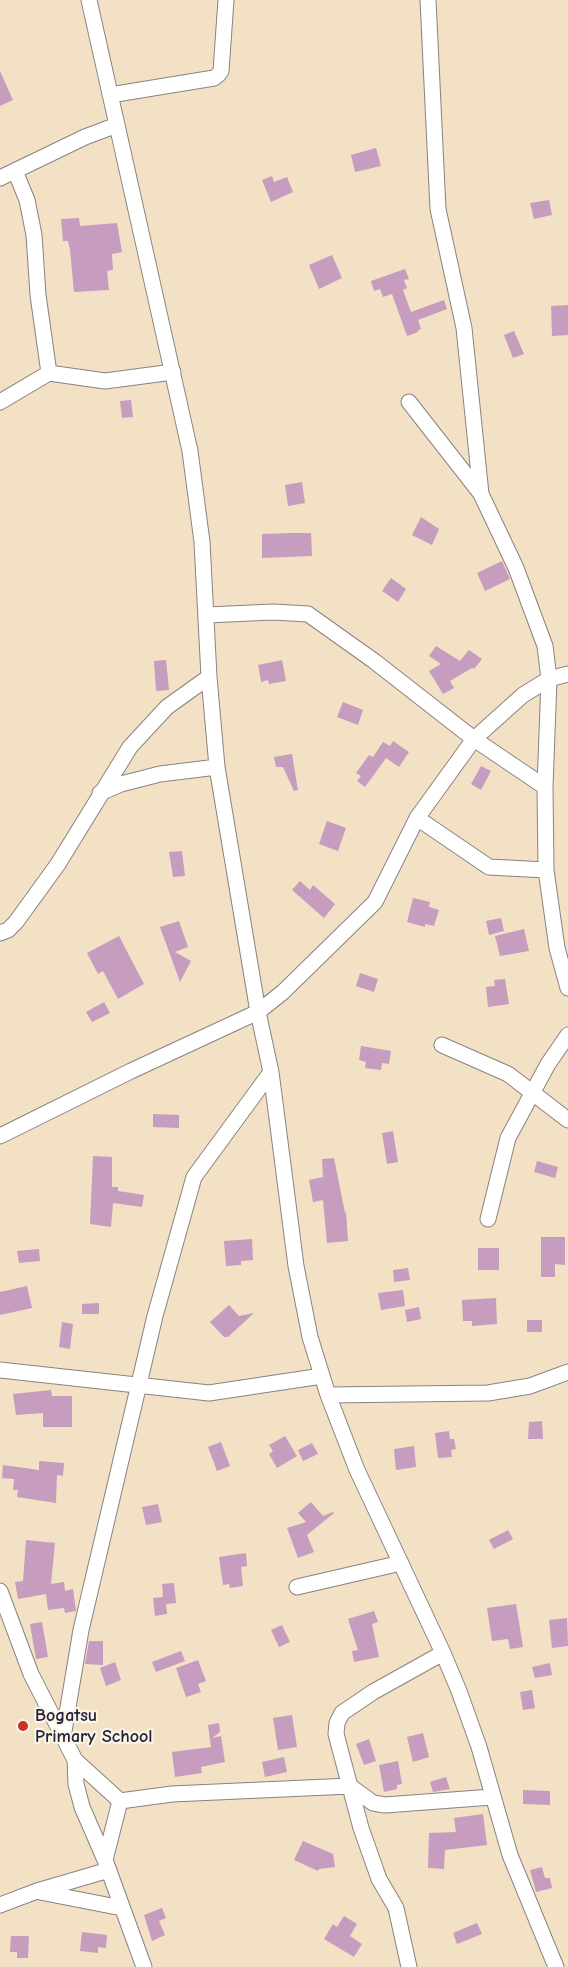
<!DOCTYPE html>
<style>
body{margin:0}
canvas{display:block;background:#f2e1c4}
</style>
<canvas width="568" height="1967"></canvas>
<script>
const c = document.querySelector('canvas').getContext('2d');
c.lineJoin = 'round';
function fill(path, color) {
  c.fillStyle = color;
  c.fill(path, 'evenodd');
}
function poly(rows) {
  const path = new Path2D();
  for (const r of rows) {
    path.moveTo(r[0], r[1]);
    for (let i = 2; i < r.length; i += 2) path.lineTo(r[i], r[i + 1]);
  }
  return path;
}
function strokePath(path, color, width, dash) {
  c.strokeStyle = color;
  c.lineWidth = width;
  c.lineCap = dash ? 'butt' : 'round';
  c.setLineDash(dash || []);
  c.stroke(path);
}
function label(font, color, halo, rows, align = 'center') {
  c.font = font + ' "Comic Neue",sans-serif';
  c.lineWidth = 4.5;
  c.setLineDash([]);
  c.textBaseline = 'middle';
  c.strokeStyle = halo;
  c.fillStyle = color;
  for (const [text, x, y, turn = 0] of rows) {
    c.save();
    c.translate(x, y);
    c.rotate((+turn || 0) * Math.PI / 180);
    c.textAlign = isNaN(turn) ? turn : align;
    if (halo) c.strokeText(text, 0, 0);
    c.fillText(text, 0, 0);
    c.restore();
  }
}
fill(poly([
 [0,71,13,100,0,106],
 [376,148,381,166,355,172,351,155],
 [272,176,274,182,287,177,293,192,271,202,262,180],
 [549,200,552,215,534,219,530,203],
 [79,218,80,226,117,223,122,252,112,254,113,270,107,271,109,290,74,292,70,250,68,241,63,241,61,219],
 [332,255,342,278,319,289,309,265],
 [405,269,409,279,404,280,407,288,403,290,411,312,444,300,447,309,418,320,421,329,418,330,418,332,407,336,392,294,383,297,380,289,374,291,371,281],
 [568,305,568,335,552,336,551,306],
 [514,331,524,354,513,358,504,335],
 [131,400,133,417,122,418,120,401],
 [302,482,305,503,288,506,285,485],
 [421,517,439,529,432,545,412,535],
 [291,533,311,533,312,556,262,558,262,534],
 [502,561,510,579,485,591,477,573],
 [391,578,406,589,398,602,382,591],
 [436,646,460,661,469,650,482,659,474,669,472,668,450,681,454,688,443,694,429,671,441,664,429,656],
 [166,660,169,690,156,691,154,661],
 [282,660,286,681,269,684,268,680,261,682,258,665],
 [343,702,363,710,358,725,337,717],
 [393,741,409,752,399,767,386,758,365,787,357,781,361,776,356,773,369,755,373,757,383,742,390,746],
 [292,754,298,790,294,791,283,767,276,767,274,757],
 [481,766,491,771,481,790,471,784],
 [327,821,346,828,338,851,319,844],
 [182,851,185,876,173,877,169,852],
 [300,881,310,890,313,885,335,904,324,918,292,890],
 [413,898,430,902,429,907,439,910,434,926,425,924,425,927,407,922],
 [501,918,504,931,489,935,486,921],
 [179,921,188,947,175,952,191,961,180,982,160,927],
 [524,929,529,951,500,956,495,936],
 [119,936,144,984,118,999,103,971,98,974,87,953],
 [360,973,378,979,374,992,356,986],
 [505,979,509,1004,488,1007,486,987,495,986,494,980],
 [104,1002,110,1013,92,1022,86,1012],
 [361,1046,391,1051,389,1064,382,1063,381,1070,365,1068,366,1062,359,1060],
 [153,1114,179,1115,179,1128,153,1127],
 [393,1131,398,1162,387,1164,382,1133],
 [93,1156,112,1157,112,1187,118,1187,118,1191,144,1195,142,1207,113,1203,111,1227,90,1224],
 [334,1158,345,1213,346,1212,348,1241,327,1243,323,1200,313,1202,309,1180,323,1177,322,1159],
 [537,1161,558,1167,555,1178,534,1172],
 [541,1237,565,1237,565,1265,555,1264,555,1277,541,1277],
 [252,1239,253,1260,241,1261,241,1265,226,1266,224,1241],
 [478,1248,499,1248,499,1270,478,1270],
 [39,1249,40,1261,19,1263,17,1251],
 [408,1268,410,1280,394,1282,393,1270],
 [27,1286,32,1308,0,1315,0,1292],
 [403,1290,405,1306,381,1310,378,1293],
 [496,1298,497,1324,472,1326,472,1321,463,1321,462,1300],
 [99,1303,99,1314,82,1314,82,1304],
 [229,1305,239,1316,254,1313,228,1337,224,1337,210,1322],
 [419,1307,421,1319,407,1322,405,1310],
 [527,1320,542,1320,542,1332,527,1332],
 [62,1322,73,1324,70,1349,59,1347],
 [51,1390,52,1396,72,1396,72,1427,43,1427,43,1413,16,1415,13,1394],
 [542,1421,543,1439,528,1439,529,1422],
 [449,1431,450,1439,454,1439,456,1449,451,1450,452,1457,438,1458,435,1433],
 [285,1436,297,1456,277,1468,269,1454,273,1451,269,1445],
 [221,1442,230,1466,217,1471,208,1447],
 [312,1443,318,1454,303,1461,298,1450],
 [414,1446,416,1467,396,1470,394,1449],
 [39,1461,64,1463,63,1476,57,1475,56,1503,17,1497,18,1490,13,1490,14,1479,2,1478,3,1465,39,1470],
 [311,1502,323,1516,333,1512,334,1513,307,1535,314,1552,298,1558,287,1528,306,1522,298,1513],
 [158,1504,162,1522,146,1525,142,1507],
 [508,1530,513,1539,494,1549,489,1540],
 [26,1540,55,1543,51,1584,64,1582,65,1591,73,1589,76,1611,65,1613,64,1608,48,1610,46,1594,18,1599,15,1582,23,1581],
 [246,1553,247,1566,241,1567,243,1586,230,1588,229,1584,223,1585,219,1557],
 [174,1583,176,1603,166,1604,167,1614,155,1616,153,1598,163,1597,162,1584],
 [516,1604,523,1647,510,1649,508,1639,492,1641,487,1608],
 [374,1611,378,1622,372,1624,379,1657,354,1662,352,1651,358,1650,348,1619],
 [567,1618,568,1646,552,1648,549,1620],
 [42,1622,48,1657,36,1659,30,1624],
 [282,1625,290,1642,279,1647,271,1630],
 [89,1641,103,1641,103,1665,85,1664],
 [181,1651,185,1661,156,1672,152,1662],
 [198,1660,206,1681,198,1684,201,1692,186,1697,176,1668],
 [115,1662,121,1680,106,1686,100,1668],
 [550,1663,552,1675,535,1678,532,1667],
 [532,1690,535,1708,523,1710,520,1692],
 [292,1715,297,1747,278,1750,273,1718],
 [219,1723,220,1732,212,1738,221,1736,225,1762,201,1767,202,1773,175,1777,172,1752,211,1747,208,1725],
 [423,1733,429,1757,413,1762,407,1737],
 [369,1739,376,1761,364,1765,356,1744],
 [284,1757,287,1772,265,1777,262,1762],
 [398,1761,402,1784,397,1785,397,1789,384,1792,379,1765],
 [446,1777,450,1789,433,1792,430,1782],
 [523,1790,550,1791,550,1805,523,1804],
 [483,1814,487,1845,445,1850,444,1869,428,1868,429,1833,456,1832,454,1818],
 [303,1841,333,1854,335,1867,319,1869,318,1871,294,1860],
 [542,1867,545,1878,550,1878,552,1888,536,1892,530,1870],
 [162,1908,166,1918,159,1921,165,1935,152,1941,144,1915],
 [344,1916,357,1924,350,1936,362,1944,354,1957,324,1939,333,1924,337,1927],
 [477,1923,482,1934,457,1944,453,1933],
 [82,1932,107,1935,106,1948,98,1947,98,1953,80,1951],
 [11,1936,29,1936,28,1958,17,1958,17,1952,10,1952]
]), '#c69cbf');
const minor = poly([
 [89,0,190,451,202,542,209,677,217,767,258,1012,271,1072,296,1266,310,1337,328,1395,357,1470,443,1653,459,1691,479,1747,510,1855,556,1967],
 [428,0,438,209,464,328,481,494,516,568,545,646,549,679,545,787,546,870,557,948,568,988],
 [110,95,214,78,218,75,221,71,226,0],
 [15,171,27,200,34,235,38,295,49,373],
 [0,178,85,137,117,125],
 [0,402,49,373,105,381,173,372],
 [409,402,481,494],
 [207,615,273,612,308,614,374,661,474,739,545,787],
 [100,793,121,784,160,774,217,767],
 [417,818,489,867,546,870],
 [0,933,8,930,16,922,58,864,130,747,167,707,209,677],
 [442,1045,508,1074,568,1120],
 [0,1136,131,1071,258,1012,283,992,375,902,417,818,474,739,523,695,549,679,568,674],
 [488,1219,508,1138,548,1064,568,1035],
 [0,1370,209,1393,322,1376],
 [328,1395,488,1393,530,1386,568,1372],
 [297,1587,401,1563],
 [0,1591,31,1674,75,1760,120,1801,172,1794,350,1786,373,1803,385,1805,492,1797],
 [63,1737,81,1630,155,1316,194,1177,271,1072],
 [75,1760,76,1784,82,1807,105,1860,144,1967],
 [105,1860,120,1801],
 [40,1892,122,1908],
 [0,1905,37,1891,109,1870],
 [409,1967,396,1908,379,1879,361,1828,336,1734,337,1723,342,1713,373,1692,443,1653]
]);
strokePath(minor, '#8a8280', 17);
strokePath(minor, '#fff', 15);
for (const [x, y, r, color] of [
 [23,1726,6,"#c8321e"]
]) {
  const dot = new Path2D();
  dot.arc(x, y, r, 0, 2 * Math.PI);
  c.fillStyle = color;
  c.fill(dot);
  strokePath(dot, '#fcf5e5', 2);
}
label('bold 18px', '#22223b', '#fcf5e5', [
 ["Bogatsu",35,1716],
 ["Primary School",35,1737]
], 'left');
</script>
